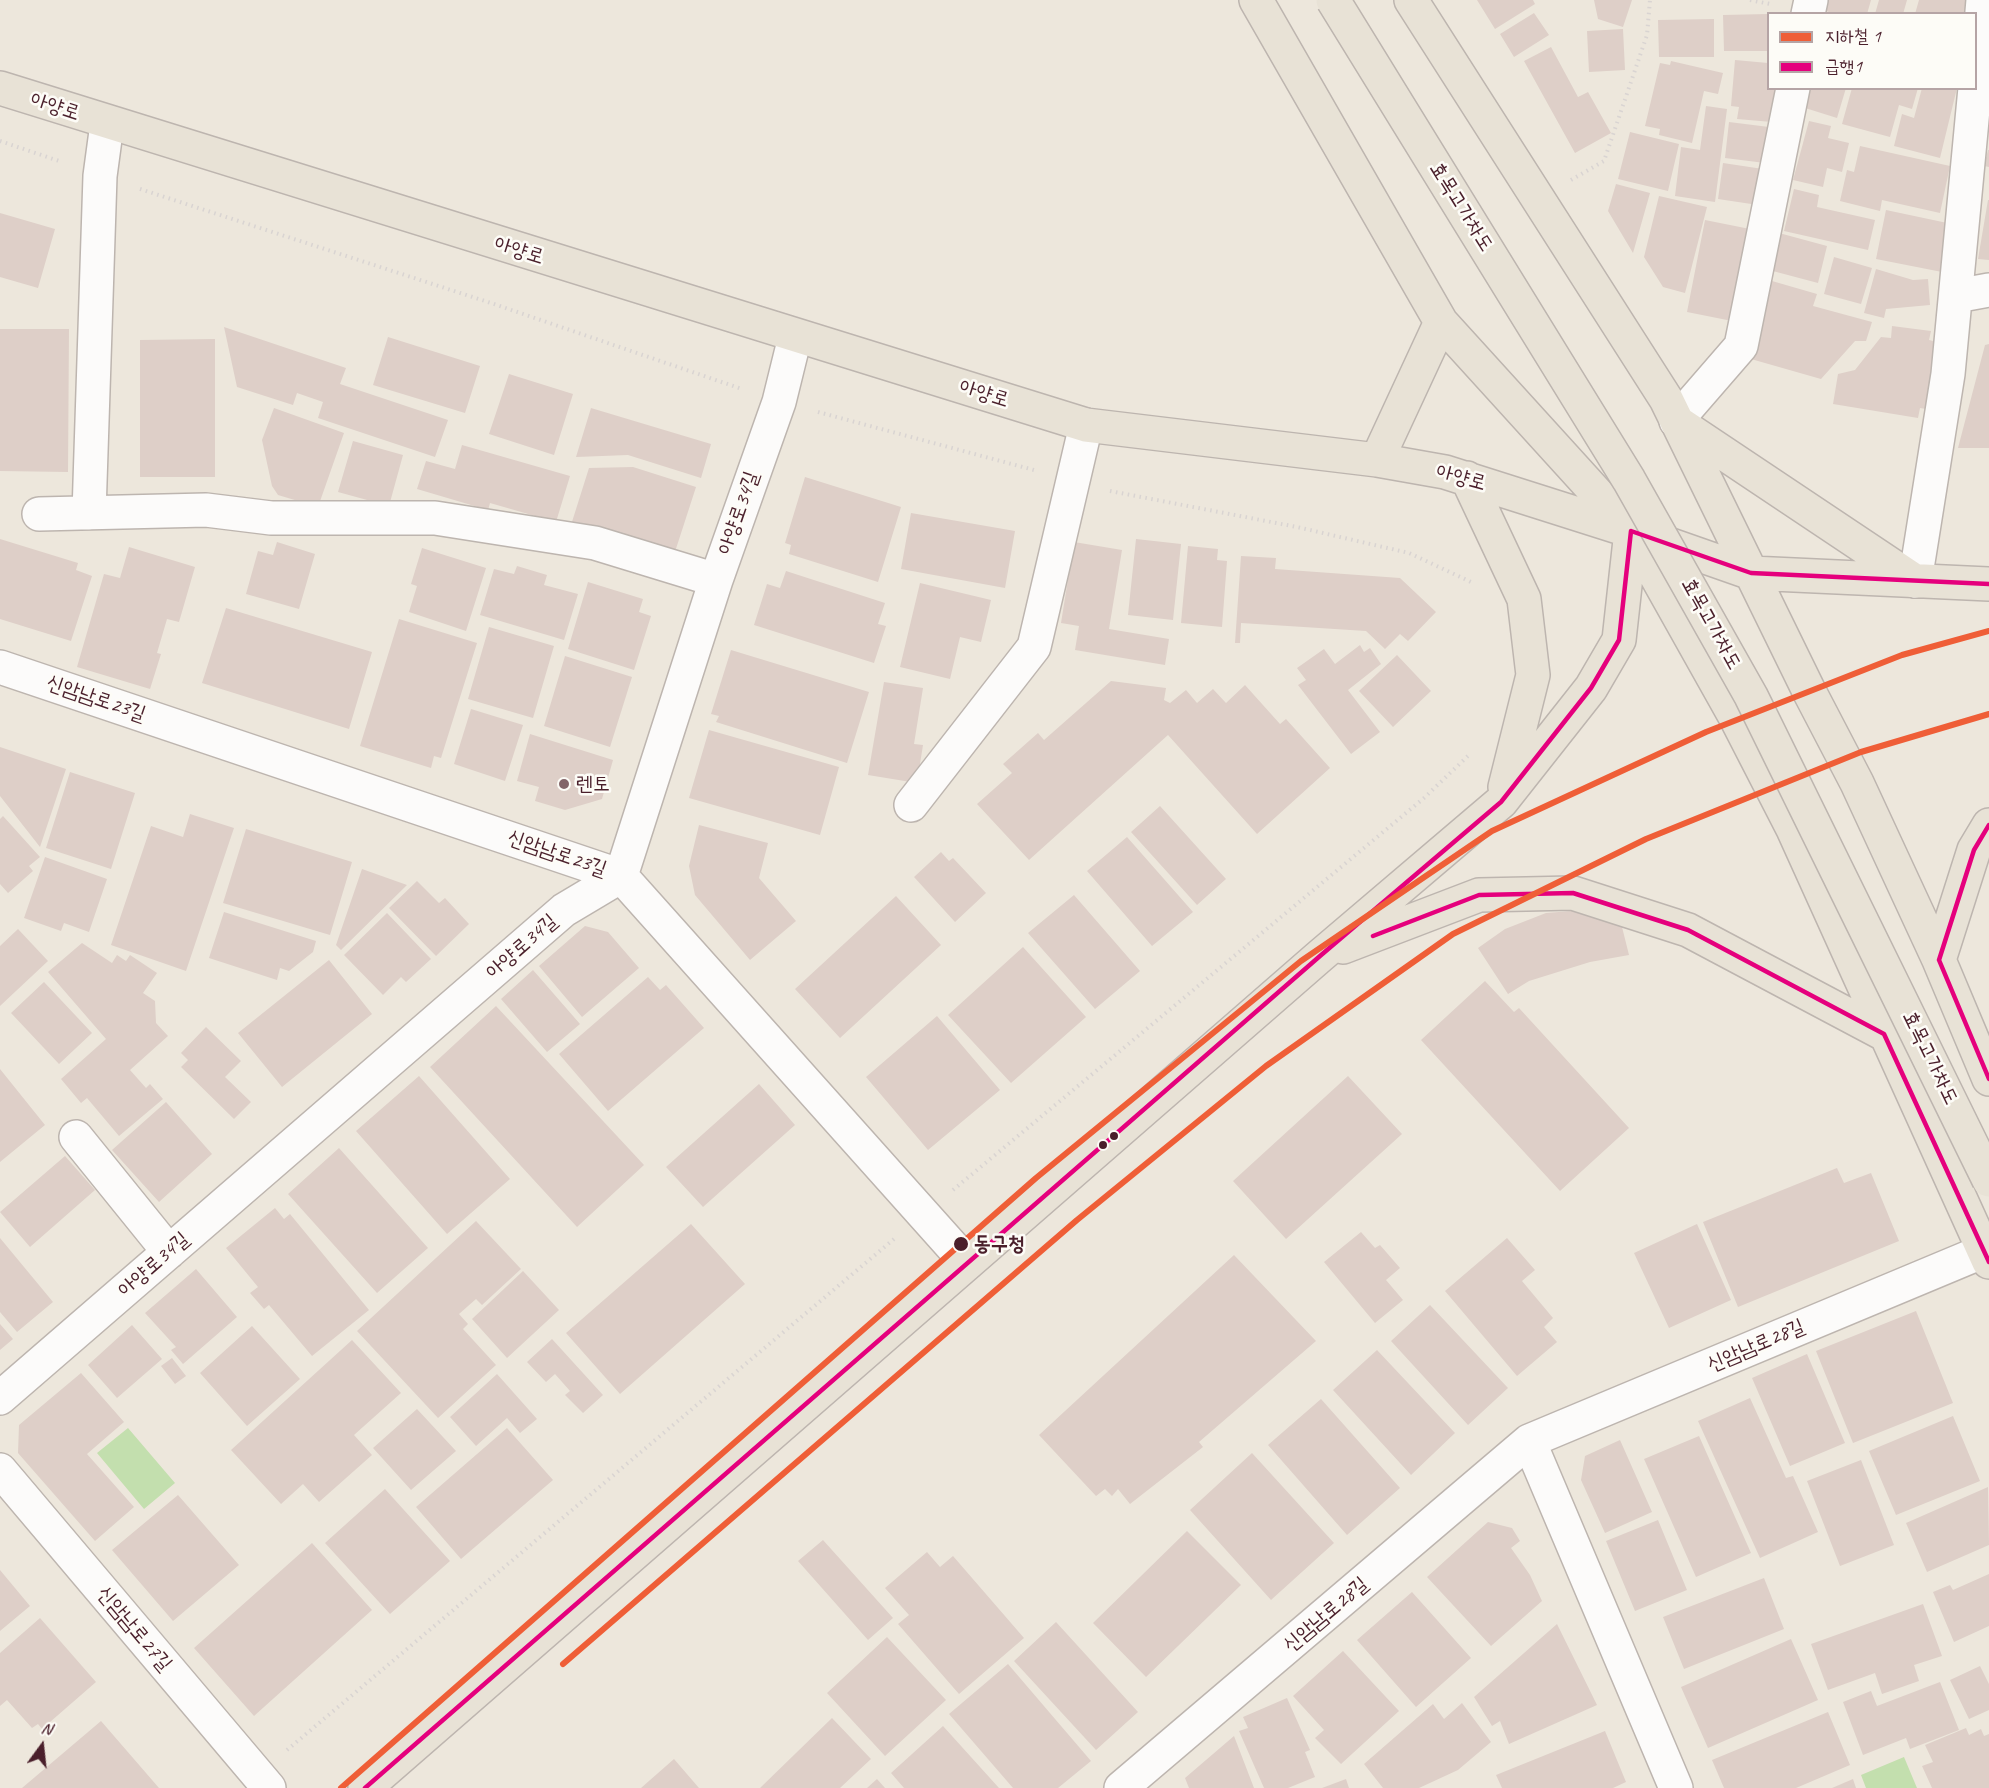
<!DOCTYPE html>
<meta charset="utf-8">
<style>
body{margin:0}
#map{position:relative;width:1989px;height:1788px;overflow:hidden;background:#ede7dc;font-family:Caveat,"Poor Story",sans-serif}
canvas{display:block}
.legend{position:absolute;left:1767px;top:12px;width:210px;height:78px;box-sizing:border-box;background:#fdfcf7;border:2px solid #b5a4a5;margin:0;padding:8px 10px;list-style:none;font-size:18px;color:#4a1f2b}
.legend li{display:flex;align-items:center;gap:12px;height:30px}
.legend b{width:30px;border:2px solid #b5a4a5}
.north{position:absolute;left:12px;top:1716px;width:60px;height:60px;-webkit-text-stroke:4px #fdfcf7;paint-order:stroke;rotate:15deg;font-size:16px;font-weight:700;line-height:24px;text-align:center;color:#4a1f2b}
.north::after{content:'';display:block;margin:auto;width:21px;height:27px;background:#4a1f2b;clip-path:polygon(50% 0,100% 100%,50% 72%,0 100%)}
</style>
<div id="map">
<canvas width="1989" height="1788"></canvas>
<ul class="legend">
<li><b style="height:8px;background:#ef5e37"></b>지하철 1</li>
<li><b style="height:8px;background:#e5007d"></b>급행1</li>
</ul>
<div class="north">N</div>
</div>
<script>
const c = document.querySelector('canvas').getContext('2d');
c.lineJoin = 'round';
function fill(path, color) {
  c.fillStyle = color;
  c.fill(path, 'evenodd');
}
function poly(rows) {
  const path = new Path2D();
  for (const r of rows) {
    path.moveTo(r[0], r[1]);
    for (let i = 2; i < r.length; i += 2) path.lineTo(r[i], r[i + 1]);
  }
  return path;
}
function strokePath(path, color, width, dash) {
  c.strokeStyle = color;
  c.lineWidth = width;
  c.lineCap = dash ? 'butt' : 'round';
  c.setLineDash(dash || []);
  c.stroke(path);
}
function label(font, color, halo, rows, align = 'center') {
  c.font = font + ' Caveat,"Poor Story",sans-serif';
  c.lineWidth = 5;
  c.setLineDash([]);
  c.textBaseline = 'middle';
  c.strokeStyle = halo;
  c.fillStyle = color;
  for (const [text, x, y, turn = 0] of rows) {
    c.save();
    c.translate(x, y);
    c.rotate((+turn || 0) * Math.PI / 180);
    c.textAlign = isNaN(turn) ? turn : align;
    if (halo) c.strokeText(text, 0, 0);
    c.fillText(text, 0, 0);
    c.restore();
  }
}
fill(poly([
 [128,1428,175,1483,144,1509,97,1453],
 [1904,1757,1917,1788,1866,1788,1861,1775]
]), '#c3dfae');
fill(poly([
 [1477,0,1533,0,1535,4,1495,29],
 [1594,0,1632,0,1623,27,1598,19],
 [1826,0,1871,0,1867,14,1835,14,1823,10],
 [1879,0,1907,0,1903,14,1875,14],
 [1919,0,1968,0,1965,14,1915,14],
 [1534,13,1549,35,1514,57,1500,34],
 [1768,14,1768,51,1724,51,1723,15],
 [1714,19,1714,57,1659,57,1658,20],
 [1623,29,1625,70,1589,72,1587,31],
 [1551,47,1578,97,1588,92,1611,133,1575,153,1524,61],
 [1735,60,1768,63,1768,88,1775,88,1772,122,1737,119,1739,107,1731,106],
 [1671,61,1723,73,1718,94,1704,91,1692,143,1659,135,1660,129,1645,126,1660,63,1670,65],
 [1807,88,1846,88,1837,118,1802,107],
 [1852,88,1918,88,1912,109,1899,105,1890,137,1842,124],
 [1922,88,1957,88,1940,158,1894,146,1902,114,1914,118],
 [1706,106,1727,109,1715,202,1675,196,1681,147,1700,150],
 [1809,121,1831,126,1828,138,1849,143,1842,172,1827,168,1823,187,1793,180],
 [1729,122,1769,127,1765,163,1725,158],
 [1630,132,1679,144,1668,191,1618,179],
 [1860,146,1950,166,1940,213,1882,200,1880,211,1840,201,1847,170,1854,172],
 [1988,150,1989,150,1989,167,1984,166],
 [1723,163,1763,169,1758,205,1718,199],
 [1616,184,1650,193,1633,253,1608,211],
 [1794,189,1819,195,1817,207,1875,220,1868,250,1784,231],
 [1659,196,1707,207,1685,293,1663,287,1644,257],
 [1988,200,1989,200,1989,260,1978,259],
 [1886,210,1952,224,1942,272,1876,259],
 [0,213,55,229,38,288,0,277],
 [1705,220,1750,229,1732,321,1687,312],
 [1779,233,1827,246,1818,283,1769,270],
 [1834,257,1872,268,1861,304,1824,294],
 [1876,269,1913,280,1928,279,1930,305,1886,309,1884,318,1864,313],
 [1772,281,1817,294,1813,306,1872,322,1866,341,1855,341,1821,379,1751,359],
 [1892,326,1931,331,1929,340,1933,341,1936,348,1926,409,1920,408,1918,418,1833,404,1838,374,1855,370,1881,337,1891,338],
 [224,327,346,368,340,384,448,420,435,457,318,418,323,402,297,393,293,405,237,387],
 [0,329,69,329,68,472,0,471],
 [388,337,480,366,465,413,373,385],
 [215,339,215,477,140,477,140,340],
 [1989,344,1989,448,1958,448,1985,345],
 [509,374,573,394,554,455,489,434],
 [274,408,344,433,318,507,278,495,272,486,262,440],
 [591,408,711,444,701,478,628,455,576,457],
 [353,441,403,455,389,506,338,492],
 [462,445,570,476,556,522,490,503,488,510,417,489,426,461,455,469],
 [633,467,696,487,673,558,571,525,589,468],
 [805,477,901,507,878,582,789,554,791,545,785,543],
 [911,513,1015,531,1005,588,901,569],
 [0,539,78,563,76,570,92,576,71,641,0,619],
 [1136,539,1181,544,1173,620,1128,615],
 [277,542,315,554,299,609,246,594,258,551,273,555],
 [1074,542,1122,550,1109,629,1169,639,1165,665,1075,650,1079,626,1061,623],
 [1188,546,1218,549,1217,560,1227,561,1222,627,1181,623],
 [129,547,195,567,179,622,167,619,157,653,161,654,150,689,77,667,104,574,120,578],
 [422,548,486,568,466,631,409,612,417,586,411,584],
 [1241,556,1276,558,1275,569,1400,578,1436,612,1408,641,1400,634,1385,649,1366,631,1241,623,1240,643,1235,643],
 [517,566,547,575,544,585,578,594,564,640,480,615,494,569,514,574],
 [786,571,885,603,878,624,886,626,874,663,754,625,767,584,780,588],
 [588,582,643,599,639,612,651,616,634,670,568,649],
 [920,583,991,600,981,642,960,637,950,679,900,667],
 [226,608,372,652,349,729,202,683],
 [399,619,477,643,441,758,434,756,431,768,360,746],
 [489,627,554,646,533,718,468,699],
 [1360,645,1364,652,1370,648,1381,664,1348,690,1380,732,1351,754,1298,685,1306,680,1297,668,1324,649,1335,664],
 [731,650,869,692,847,763,716,722,719,716,711,714],
 [1397,655,1431,691,1393,727,1359,691],
 [565,656,632,677,610,747,544,726],
 [1111,681,1166,688,1164,700,1170,703,1186,690,1197,703,1213,689,1226,703,1245,685,1280,724,1286,719,1330,768,1257,834,1168,735,1029,860,977,804,1012,773,1003,764,1038,733,1044,740],
 [884,682,923,688,914,744,923,745,917,783,868,775],
 [471,709,523,725,505,781,454,764],
 [709,730,839,767,820,835,689,798],
 [530,734,613,760,602,799,565,810,535,801,539,787,517,781],
 [0,747,66,769,40,847,0,796],
 [70,772,135,793,111,869,46,848],
 [1160,806,1226,879,1197,905,1131,832],
 [190,814,234,828,186,971,111,945,151,826,183,837],
 [3,816,40,857,29,866,33,871,8,893,0,884,0,819],
 [699,825,768,843,759,878,796,921,750,960,695,895,689,866],
 [246,829,352,862,330,935,223,903],
 [1127,837,1193,912,1152,946,1087,871],
 [941,852,949,861,953,858,986,893,955,922,914,877],
 [45,857,107,879,89,932,64,923,61,931,24,918],
 [362,869,407,885,341,950,336,945],
 [417,881,439,903,445,898,469,924,436,956,389,908],
 [1074,895,1140,971,1095,1009,1028,933],
 [896,896,941,945,840,1038,795,989],
 [1584,910,1620,919,1629,955,1590,962,1529,981,1508,994,1478,948,1505,929,1546,913],
 [224,912,316,941,313,952,289,971,280,968,277,980,209,958],
 [387,913,431,959,406,982,401,977,383,995,344,955],
 [585,926,608,932,639,968,582,1017,539,966],
 [18,929,48,961,0,1006,0,946],
 [82,943,112,963,117,955,126,961,130,955,157,973,143,993,155,1001,156,1023,168,1036,130,1070,146,1088,150,1084,163,1099,119,1136,87,1098,81,1103,61,1079,106,1039,48,972],
 [1023,947,1086,1017,1011,1083,948,1015],
 [329,960,372,1014,282,1087,238,1033],
 [533,970,580,1024,547,1052,501,999],
 [648,977,660,990,666,985,704,1028,608,1111,559,1054],
 [1485,981,1514,1012,1519,1008,1629,1128,1560,1191,1421,1040],
 [44,982,92,1033,59,1064,11,1013],
 [496,1006,644,1165,577,1227,430,1067],
 [937,1016,1000,1090,928,1150,866,1077],
 [206,1027,241,1061,225,1077,251,1102,234,1119,181,1067,188,1060,181,1053],
 [0,1069,45,1125,0,1162],
 [419,1076,510,1179,447,1234,356,1131],
 [1348,1076,1402,1134,1286,1239,1233,1181],
 [759,1084,795,1125,703,1207,666,1167],
 [166,1102,212,1154,159,1202,112,1150],
 [339,1148,428,1248,377,1293,288,1194],
 [65,1156,95,1190,30,1247,0,1212],
 [1837,1168,1844,1183,1871,1173,1899,1241,1738,1307,1703,1222],
 [275,1208,284,1219,290,1214,369,1310,312,1356,269,1305,264,1309,250,1293,258,1287,226,1248],
 [476,1221,521,1269,482,1305,476,1299,459,1314,468,1324,463,1329,496,1365,438,1418,357,1331],
 [691,1224,745,1284,620,1394,566,1333],
 [1697,1224,1731,1300,1669,1328,1634,1253],
 [1361,1232,1375,1248,1380,1245,1400,1268,1386,1280,1403,1300,1375,1323,1324,1262],
 [0,1238,53,1302,17,1332,0,1312],
 [1507,1238,1535,1270,1522,1281,1553,1318,1544,1327,1557,1342,1517,1376,1445,1291],
 [1234,1255,1316,1341,1199,1442,1203,1447,1130,1504,1118,1489,1112,1496,1105,1489,1096,1496,1039,1435],
 [196,1269,237,1317,183,1364,171,1350,176,1347,145,1313],
 [523,1271,559,1310,507,1358,472,1319],
 [1430,1305,1508,1388,1468,1425,1391,1341],
 [1916,1311,1953,1403,1853,1443,1816,1351],
 [0,1324,13,1339,0,1350],
 [132,1325,162,1359,117,1398,88,1365],
 [252,1326,300,1379,247,1426,200,1373],
 [552,1339,603,1395,583,1413,565,1395,570,1391,555,1374,546,1382,527,1362],
 [352,1340,401,1393,354,1435,372,1455,319,1502,303,1484,281,1504,231,1450],
 [1377,1350,1455,1433,1411,1475,1333,1390],
 [1807,1354,1845,1443,1790,1466,1752,1378],
 [172,1358,186,1376,175,1384,161,1366],
 [81,1373,124,1422,87,1454,134,1507,95,1541,18,1453,19,1425],
 [497,1374,537,1419,520,1433,507,1418,476,1446,450,1417],
 [1750,1398,1786,1478,1793,1476,1818,1532,1760,1558,1698,1421],
 [1321,1399,1400,1488,1347,1535,1268,1445],
 [417,1409,456,1451,411,1490,373,1448],
 [1953,1416,1980,1481,1896,1515,1869,1451],
 [507,1428,553,1480,461,1559,416,1507],
 [1699,1436,1751,1553,1696,1577,1644,1459],
 [1620,1440,1652,1512,1605,1533,1581,1480,1585,1456],
 [1252,1453,1334,1543,1271,1600,1190,1510],
 [1861,1460,1894,1545,1840,1566,1807,1481],
 [1988,1487,1989,1545,1927,1572,1906,1523],
 [385,1489,450,1561,390,1614,325,1543],
 [178,1495,239,1565,173,1621,112,1550],
 [1658,1520,1687,1590,1635,1611,1606,1541],
 [1488,1522,1512,1528,1520,1541,1511,1548,1530,1575,1542,1601,1491,1646,1427,1577],
 [1187,1531,1241,1585,1146,1677,1093,1623],
 [823,1540,893,1618,868,1640,798,1561],
 [312,1543,372,1610,254,1716,194,1648],
 [927,1552,940,1567,953,1556,1024,1638,959,1694,898,1624,909,1615,885,1588],
 [0,1570,30,1606,0,1631],
 [1989,1574,1989,1626,1954,1642,1933,1592,1950,1585,1953,1590],
 [1764,1578,1784,1629,1684,1669,1663,1617],
 [1412,1592,1471,1658,1416,1707,1357,1640],
 [1923,1604,1942,1656,1914,1665,1919,1681,1882,1694,1875,1673,1828,1690,1811,1644],
 [40,1618,96,1682,42,1729,38,1724,32,1728,7,1700,0,1706,0,1653],
 [1056,1622,1138,1712,1096,1750,1014,1661],
 [1557,1624,1597,1705,1509,1744,1500,1721,1492,1726,1474,1697],
 [887,1637,946,1700,885,1756,827,1693],
 [1791,1639,1818,1700,1708,1748,1681,1687],
 [1343,1651,1399,1711,1341,1764,1315,1738,1324,1730,1293,1696],
 [1008,1664,1091,1761,1058,1788,1013,1788,949,1714],
 [1980,1666,1989,1684,1989,1710,1969,1719,1950,1680],
 [1940,1682,1959,1730,1910,1749,1906,1738,1863,1755,1843,1702,1871,1691,1877,1706],
 [1287,1698,1310,1750,1305,1752,1315,1777,1288,1788,1264,1788,1239,1731,1248,1728,1243,1717],
 [1462,1703,1491,1742,1458,1770,1419,1788,1383,1788,1364,1764,1433,1704,1444,1719],
 [1828,1712,1850,1765,1796,1788,1724,1788,1712,1760],
 [832,1718,871,1759,840,1788,760,1788],
 [101,1721,159,1788,22,1788],
 [943,1726,999,1788,904,1788,891,1773],
 [1966,1728,1969,1735,1981,1729,1984,1736,1989,1734,1989,1788,1932,1788,1922,1766,1933,1762,1925,1745],
 [1605,1731,1626,1782,1613,1788,1502,1788,1496,1775],
 [1234,1736,1254,1788,1189,1788,1185,1778],
 [674,1759,699,1788,641,1788],
 [877,1779,885,1788,867,1788],
 [1346,1779,1349,1788,1322,1788],
 [1853,1779,1856,1788,1832,1788]
]), '#decfc8');
const minor = poly([
 [1808,14,1811,0],
 [1976,82,1983,0],
 [1956,296,1989,290],
 [1676,421,1741,346,1793,88],
 [89,513,100,176,107,124],
 [39,514,206,510,271,518,435,518,595,543,716,580],
 [1915,581,1948,374,1975,88],
 [0,667,621,876,967,1263],
 [911,805,1034,647,1086,425],
 [76,1137,169,1252],
 [0,1398,564,910,621,876,716,580,779,402,795,337],
 [1529,1441,1676,1788],
 [0,1470,269,1788],
 [1121,1788,1529,1441,1984,1251]
]);
const major = poly([
 [1256,0,1441,322,1631,531,1737,720,1793,829,1989,1262],
 [1411,0,1666,399,1809,691,1857,783,1939,960,1989,1079],
 [0,88,1086,425,1377,460,1445,472,1631,531,1751,573,1989,584],
 [1677,422,1915,581],
 [1377,460,1441,322],
 [1467,478,1524,599,1533,675,1505,787],
 [1343,947,1479,895,1573,893,1688,930,1884,1034],
 [1939,960,1974,850,1989,825],
 [365,1788,1320,956,1501,802,1591,688,1619,640,1631,531]
]);
strokePath(minor, '#bdb5af', 36);
strokePath(major, '#bdb5af', 36);
strokePath(poly([
 [1750,0,1770,4],
 [0,141,62,162],
 [1571,180,1604,161,1647,35,1650,0],
 [140,189,491,303,742,389],
 [818,412,1034,470],
 [1110,491,1297,527,1409,553,1471,582],
 [953,1190,1424,798,1470,754],
 [287,1750,894,1239]
]), '#d9d4d2', 4, [1.5, 4.5]);
strokePath(minor, '#fcfbfa', 33);
strokePath(major, '#e8e2d6', 33);
const majorBridge = poly([
 [1333,0,1629,480,1751,696,1989,1180]
]);
strokePath(majorBridge, '#bdb5af', 36, []);
strokePath(majorBridge, '#e8e2d6', 33);
strokePath(poly([
 [1989,825,1974,850,1939,960,1989,1079],
 [1373,936,1479,895,1573,893,1688,930,1884,1034,1989,1262],
 [365,1788,1320,956,1501,802,1591,688,1619,640,1631,531,1751,573,1989,584]
]), '#e5007d', 4.5);
strokePath(poly([
 [563,1664,1077,1220,1266,1066,1453,934,1646,839,1861,752,1989,714],
 [341,1788,1036,1178,1301,961,1492,831,1706,732,1902,655,1989,631]
]), '#ef5e37', 6);
for (const [x, y, r, color] of [
 [564,784,6,"#836569"],
 [1114,1136,5,"#4a1f2b"],
 [1103,1145,5,"#4a1f2b"],
 [961,1244,8,"#4a1f2b"]
]) {
  const dot = new Path2D();
  dot.arc(x, y, r, 0, 2 * Math.PI);
  c.fillStyle = color;
  c.fill(dot);
  strokePath(dot, '#fdfcf7', 2);
}
label('21px', '#4a1f2b', '#fdfcf7', [
 ["아양로",55,107,18],
 ["효목고가차도",1461,207,58],
 ["아양로",519,251,17],
 ["아양로",984,394,17],
 ["아양로",1461,478,15],
 ["아양로34길",739,513,-71],
 ["효목고가차도",1711,624,61],
 ["신암남로23길",96,699,19],
 ["신암남로23길",557,854,19],
 ["아양로34길",522,947,-41],
 ["효목고가차도",1930,1058,64],
 ["아양로34길",154,1265,-41],
 ["신암남로28길",1756,1346,-23],
 ["신암남로28길",1326,1615,-40],
 ["신암남로27길",134,1629,50]
]);
label('21px', '#4a1f2b', '#fdfcf7', [
 ["렌토",576,784]
], 'left');
label('bold 21px', '#4a1f2b', '#fdfcf7', [
 ["동구청",974,1244]
], 'left');
</script>
